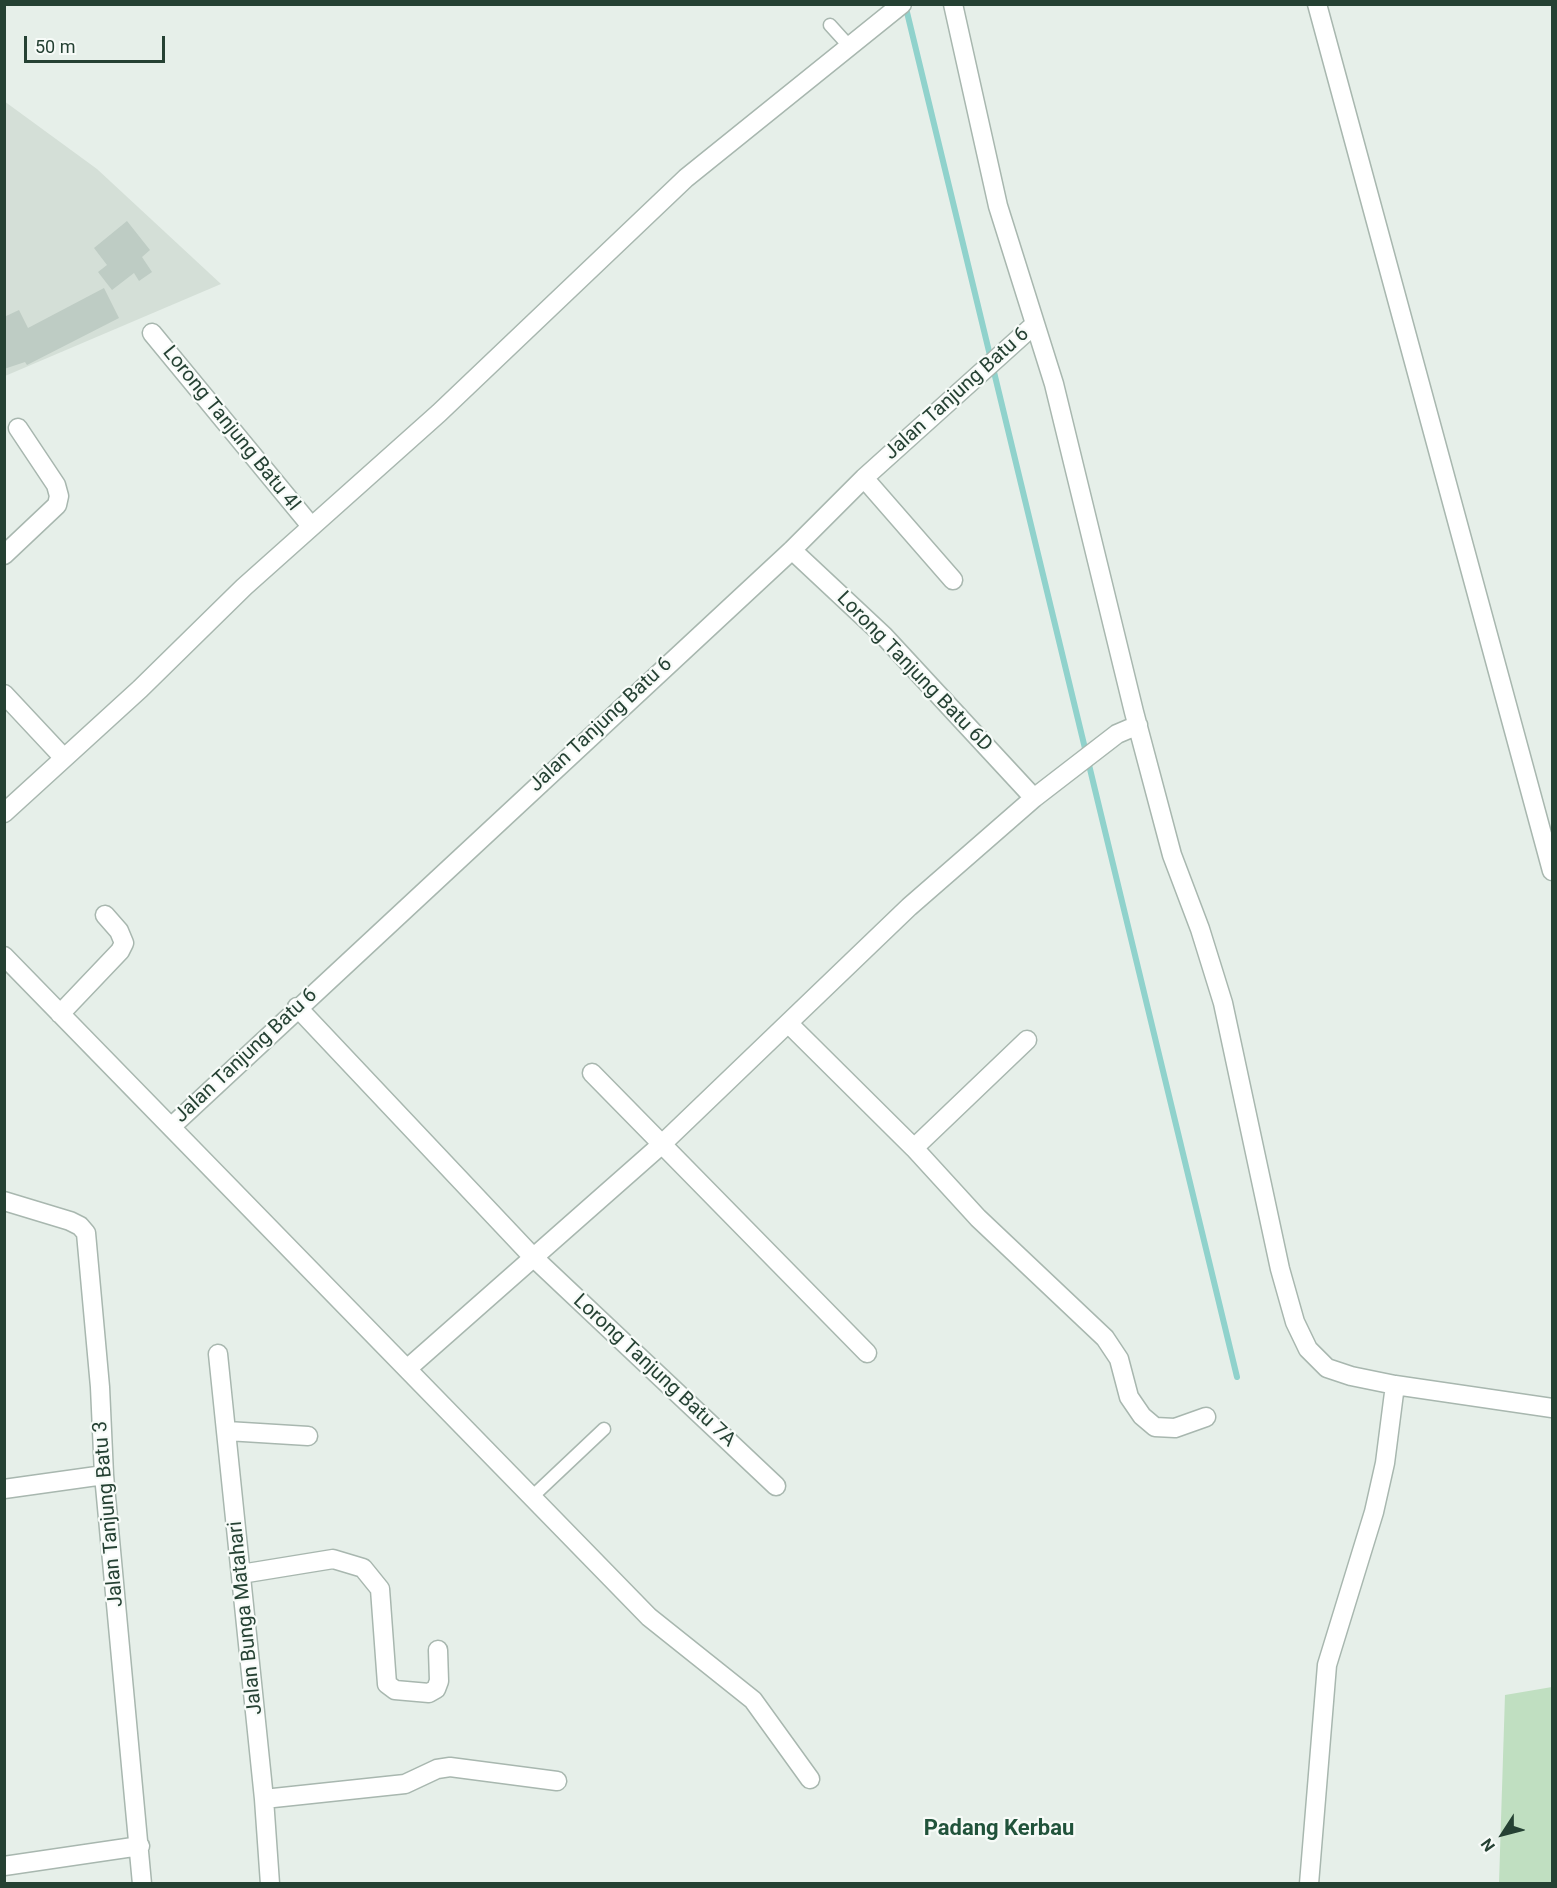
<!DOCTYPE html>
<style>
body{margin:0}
#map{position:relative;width:1557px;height:1888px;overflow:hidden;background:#e6efe9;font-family:Roboto,sans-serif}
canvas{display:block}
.frame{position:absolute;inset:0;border:6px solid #254133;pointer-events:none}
.north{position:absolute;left:1473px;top:1804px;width:60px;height:60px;-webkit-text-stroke:4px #f7fbf8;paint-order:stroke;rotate:234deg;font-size:16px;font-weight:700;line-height:24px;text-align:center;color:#254133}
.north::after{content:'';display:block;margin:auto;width:21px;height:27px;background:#254133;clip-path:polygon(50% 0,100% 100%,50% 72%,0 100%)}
.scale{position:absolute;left:24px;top:36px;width:141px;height:27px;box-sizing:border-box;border:3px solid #254133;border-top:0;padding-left:8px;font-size:18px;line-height:21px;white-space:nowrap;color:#254133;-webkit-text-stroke:4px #f7fbf8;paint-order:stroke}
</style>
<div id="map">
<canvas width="1557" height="1888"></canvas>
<div class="frame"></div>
<div class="north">N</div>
<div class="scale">50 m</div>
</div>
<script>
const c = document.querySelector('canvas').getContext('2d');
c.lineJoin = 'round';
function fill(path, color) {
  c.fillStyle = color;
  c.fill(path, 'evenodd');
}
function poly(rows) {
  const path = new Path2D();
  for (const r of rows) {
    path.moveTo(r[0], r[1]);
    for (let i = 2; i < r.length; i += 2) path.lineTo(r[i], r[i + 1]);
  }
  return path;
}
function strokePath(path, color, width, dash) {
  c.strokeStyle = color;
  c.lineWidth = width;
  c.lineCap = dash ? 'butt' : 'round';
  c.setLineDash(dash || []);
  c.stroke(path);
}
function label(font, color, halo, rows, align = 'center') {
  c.font = font + ' Roboto,sans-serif';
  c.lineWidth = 4.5;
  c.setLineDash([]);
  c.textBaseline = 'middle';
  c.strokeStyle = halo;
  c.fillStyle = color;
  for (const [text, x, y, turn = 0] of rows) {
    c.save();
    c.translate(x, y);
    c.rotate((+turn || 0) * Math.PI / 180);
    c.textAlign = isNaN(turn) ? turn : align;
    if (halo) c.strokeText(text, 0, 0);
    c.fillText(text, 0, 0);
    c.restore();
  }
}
fill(poly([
 [4,101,97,169,221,284,5,376]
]), '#d4dfd7');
fill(poly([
 [1552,1687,1552,1883,1499,1883,1505,1695]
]), '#c0dfc1');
strokePath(poly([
 [905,4,1237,1377]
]), '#90d2cc', 6);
fill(poly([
 [127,221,150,250,142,257,152,272,139,281,134,273,112,290,98,272,107,265,94,248],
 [104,288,119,318,27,365,25,362,4,369,4,317,19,310,28,328]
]), '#beccc4');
const service = poly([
 [830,25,849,46],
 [533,1496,604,1429]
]);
const minor = poly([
 [953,4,998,206,1054,384,1134,712,1172,855,1200,929,1223,1003,1280,1269,1295,1322,1308,1349,1327,1368,1351,1376,1395,1385,1552,1408],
 [1317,4,1552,871],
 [152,333,311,526],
 [864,478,953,580],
 [792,550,884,636,1034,798],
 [4,555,57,505,59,496,56,485,18,428],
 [4,694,63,757],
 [4,813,140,689,244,587,439,413,686,178,902,4],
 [4,956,649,1617,753,1700,810,1779],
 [297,1007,532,1256,776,1486],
 [60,1014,120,951,124,943,119,931,105,915],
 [789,1024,914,1148,978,1218,1105,1338,1119,1359,1129,1397,1142,1416,1155,1427,1175,1428,1206,1417],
 [592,1073,867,1353],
 [171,1127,792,550,864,478,1034,325],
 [914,1148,1027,1040],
 [4,1201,70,1221,80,1226,86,1233,100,1387,104,1475,142,1884],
 [218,1354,264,1799,270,1884],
 [407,1369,661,1145,909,907,1034,798,1117,734,1138,725],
 [227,1431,308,1436],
 [4,1489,104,1475],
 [241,1574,333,1559,363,1568,380,1589,387,1684,395,1690,429,1693,436,1689,439,1681,438,1650],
 [264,1799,405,1784,437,1769,450,1767,557,1781],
 [4,1866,140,1846],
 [1309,1884,1327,1665,1374,1512,1385,1463,1395,1385]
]);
strokePath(service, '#a8b7af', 15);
strokePath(minor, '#a8b7af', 21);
strokePath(service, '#fff', 12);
strokePath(minor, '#fff', 18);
label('20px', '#254133', '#f7fbf8', [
 ["Jalan Tanjung Batu 6",957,394,-42],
 ["Lorong Tanjung Batu 4I",231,429,51],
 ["Lorong Tanjung Batu 6D",914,672,46],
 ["Jalan Tanjung Batu 6",601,725,-43],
 ["Jalan Tanjung Batu 6",246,1056,-43],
 ["Lorong Tanjung Batu 7A",654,1371,43],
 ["Jalan Tanjung Batu 3",109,1514,-95],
 ["Jalan Bunga Matahari",246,1618,-96]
]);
label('bold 22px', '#21533b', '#f7fbf8', [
 ["Padang Kerbau",999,1829]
]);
</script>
